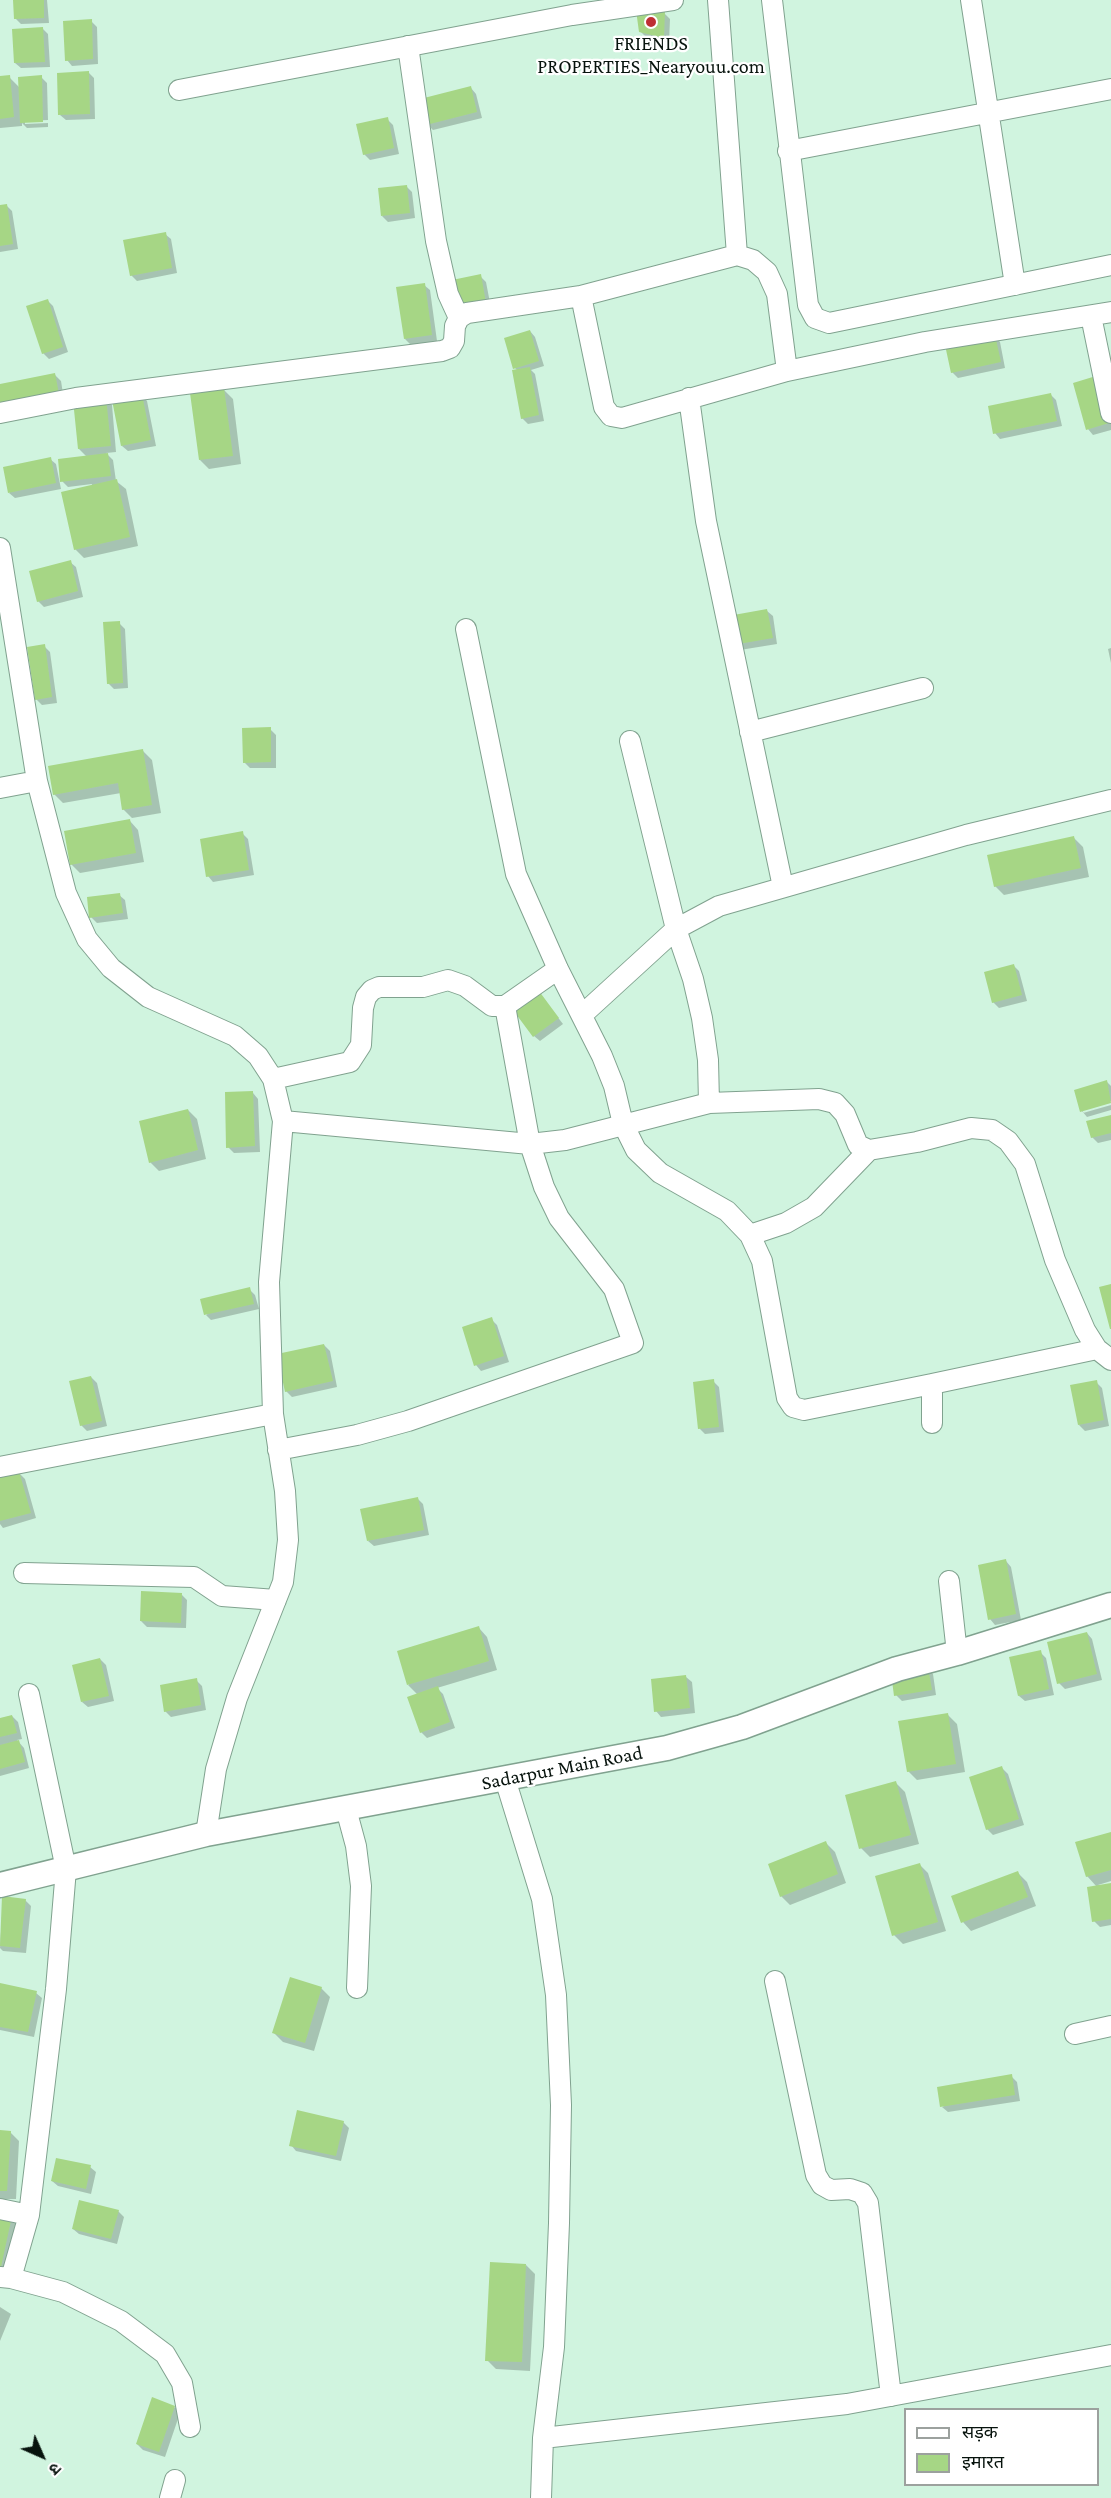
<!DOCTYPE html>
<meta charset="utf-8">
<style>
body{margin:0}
#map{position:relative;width:1111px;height:2498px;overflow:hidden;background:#d0f4df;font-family:"Crimson Pro","Noto Sans Devanagari",serif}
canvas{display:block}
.legend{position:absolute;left:904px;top:2408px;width:195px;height:78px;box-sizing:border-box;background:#fff;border:2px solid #9ca19e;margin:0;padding:8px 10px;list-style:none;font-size:18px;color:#07130d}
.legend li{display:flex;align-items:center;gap:12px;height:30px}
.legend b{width:30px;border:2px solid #9ca19e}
.north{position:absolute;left:12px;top:2426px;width:60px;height:60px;-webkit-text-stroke:4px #fff;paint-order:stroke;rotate:135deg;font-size:16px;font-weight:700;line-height:24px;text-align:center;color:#07130d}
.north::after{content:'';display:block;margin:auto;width:21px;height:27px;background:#07130d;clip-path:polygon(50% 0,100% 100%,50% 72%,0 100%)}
</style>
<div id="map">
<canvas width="1111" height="2498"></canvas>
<ul class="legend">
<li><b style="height:8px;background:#fff"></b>सड़क</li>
<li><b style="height:16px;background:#a6d685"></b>इमारत</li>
</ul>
<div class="north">उ</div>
</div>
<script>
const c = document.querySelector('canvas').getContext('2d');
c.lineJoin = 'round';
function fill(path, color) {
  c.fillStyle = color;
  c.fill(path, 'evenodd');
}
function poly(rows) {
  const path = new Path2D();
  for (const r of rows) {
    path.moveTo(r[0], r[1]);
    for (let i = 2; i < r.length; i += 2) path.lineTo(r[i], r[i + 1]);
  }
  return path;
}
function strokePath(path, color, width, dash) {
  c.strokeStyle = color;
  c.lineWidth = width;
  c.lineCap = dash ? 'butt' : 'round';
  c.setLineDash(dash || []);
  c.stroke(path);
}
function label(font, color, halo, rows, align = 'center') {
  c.font = font + ' "Crimson Pro",serif';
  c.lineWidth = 4.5;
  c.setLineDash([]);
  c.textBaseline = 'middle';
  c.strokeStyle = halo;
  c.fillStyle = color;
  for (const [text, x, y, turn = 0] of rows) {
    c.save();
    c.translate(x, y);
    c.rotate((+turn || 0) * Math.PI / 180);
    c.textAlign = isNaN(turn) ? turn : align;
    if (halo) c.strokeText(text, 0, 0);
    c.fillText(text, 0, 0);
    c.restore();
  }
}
fill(poly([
 [15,0,47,0,49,23,21,24,15,18],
 [664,13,670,19,669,43,646,37,640,31],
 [91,21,97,27,98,64,72,66,67,60],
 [42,28,48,34,50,67,21,68,15,63],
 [89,73,94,78,95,119,66,120,60,115],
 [9,77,20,88,41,77,47,83,48,120,25,121,25,124,48,123,48,127,27,128,22,123,22,126,0,128,0,78],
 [471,88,476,94,482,118,433,130,427,124],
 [387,119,393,125,399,154,370,160,364,154],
 [406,186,412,192,415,218,388,222,382,216],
 [6,205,12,211,18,249,0,252,0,206],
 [165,234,171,239,177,273,137,281,131,275],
 [480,276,486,282,491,308,464,313],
 [424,285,430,290,437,341,411,345,405,339],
 [48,301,53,306,68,352,49,359,43,353],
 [530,331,535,337,544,366,531,370,535,374,544,421,528,424,522,418,518,371,515,368],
 [994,336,1000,342,1005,368,958,378,952,372],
 [55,375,61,381,64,400,0,402,0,386],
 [224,390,233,399,241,464,209,469,200,460],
 [1050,394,1056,400,1062,426,1000,439,995,433],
 [142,396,147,401,156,446,128,451,122,446],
 [106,399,112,405,116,452,106,453,113,460,116,481,126,489,138,546,84,558,75,549,92,484,68,487,62,481,87,457,79,449],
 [1111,419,1111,430,1093,435,1088,429],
 [50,459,56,464,61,489,15,498,9,493],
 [70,562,76,567,83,597,44,607,38,601],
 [767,611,773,616,777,644,740,650,734,645],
 [119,623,125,629,128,688,114,689,108,683],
 [44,646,50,652,57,703,42,705,36,699],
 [1111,648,1111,663,1108,649],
 [270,729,276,735,276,768,250,768,244,762],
 [143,751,152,760,161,813,132,818,123,809,121,793,63,803,54,794],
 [130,821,138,830,144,862,80,873,71,864],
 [242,833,248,839,254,875,213,882,208,876],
 [1074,838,1083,847,1089,877,1004,895,995,886],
 [119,895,125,900,128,919,97,923,91,917],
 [1013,965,1019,971,1027,1001,999,1008,993,1002],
 [539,993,563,1024,540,1041,534,1036],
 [1107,1082,1111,1086,1111,1101,1083,1110,1083,1113,1111,1105,1111,1110,1087,1117,1082,1111],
 [253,1093,258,1099,260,1152,234,1153,228,1147],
 [188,1110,197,1119,206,1159,159,1171,150,1162],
 [1111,1116,1111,1140,1098,1143,1092,1137],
 [249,1289,255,1295,259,1309,211,1320,206,1315],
 [491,1319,497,1325,509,1362,481,1371,476,1365],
 [324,1345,330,1351,337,1387,292,1397,286,1391],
 [91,1377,97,1383,107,1426,87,1431,81,1425],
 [713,1381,719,1387,724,1432,705,1434,700,1429],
 [1096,1382,1102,1388,1109,1426,1085,1431,1079,1425],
 [19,1473,25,1479,36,1518,3,1528,0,1524,0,1479],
 [417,1498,423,1504,429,1535,374,1546,368,1541],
 [1006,1561,1011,1567,1021,1620,995,1625,990,1619],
 [182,1595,187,1600,186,1628,147,1627,141,1621],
 [479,1628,487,1637,497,1670,437,1688,443,1694,455,1728,427,1738,421,1732,418,1695,408,1685],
 [1087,1633,1092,1639,1102,1680,1065,1689,1059,1683],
 [1040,1652,1046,1658,1054,1695,1025,1701,1019,1696,1011,1659],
 [100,1659,106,1665,114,1701,88,1707,82,1702],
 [927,1668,933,1674,936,1695,902,1701,896,1695],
 [686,1677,692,1682,695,1713,661,1717,656,1711],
 [196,1680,202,1686,206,1710,171,1717,165,1711],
 [948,1715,957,1724,965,1772,917,1780,908,1771],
 [12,1716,18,1722,22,1739,17,1740,24,1748,29,1768,0,1776,0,1719],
 [1002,1768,1008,1774,1024,1825,993,1835,987,1829],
 [896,1783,905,1792,919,1844,870,1857,861,1848],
 [1111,1833,1111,1881,1098,1885,1111,1885,1111,1925,1100,1927,1094,1921,1097,1887,1087,1876],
 [826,1843,835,1852,846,1883,790,1905,781,1896],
 [919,1864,928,1873,946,1931,903,1944,894,1935],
 [1018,1873,1027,1882,1036,1906,971,1931,963,1922],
 [3,1898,25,1900,31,1906,26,1953,3,1951,0,1948],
 [0,1985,36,1993,42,1998,34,2037,0,2030],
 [321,1988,330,1997,314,2051,283,2042,274,2033],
 [1011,2076,1017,2082,1020,2101,948,2112,942,2107],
 [343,2122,349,2128,341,2161,296,2151,291,2145],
 [0,2132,10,2132,19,2141,16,2199,0,2199],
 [90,2167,96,2172,91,2194,58,2186,52,2181],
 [118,2211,124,2217,117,2244,79,2234,73,2229],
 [0,2215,11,2218,20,2227,0,2278],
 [526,2265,535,2274,530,2371,496,2369,487,2360],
 [0,2307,11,2314,0,2341],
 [175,2407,180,2413,165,2457,143,2450,137,2444]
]), '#0003');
fill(poly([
 [13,0,44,0,44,18,14,19],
 [636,10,665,11,664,38,639,32],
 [92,19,93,59,65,61,63,21],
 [43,27,45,62,14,63,12,29],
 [89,71,90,114,58,115,57,73],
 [10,75,14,117,0,119,0,76],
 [42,75,43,122,20,123,18,77],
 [471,86,477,112,426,125,420,99],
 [388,117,394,148,363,155,356,124],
 [407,185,410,213,381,216,378,188],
 [7,204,13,244,0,246,0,205],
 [166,232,172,268,130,276,123,240],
 [481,274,486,303,457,308,452,280],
 [425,283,432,335,404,339,396,287],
 [48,299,63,347,42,354,26,306],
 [530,330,539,361,513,369,504,338],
 [995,335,1001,362,951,373,945,345],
 [530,367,539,415,521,419,512,370],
 [55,373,59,394,0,407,0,384],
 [1096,376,1109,423,1086,430,1073,383],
 [224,388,233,456,199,460,190,393],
 [1051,393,1057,421,993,434,988,406],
 [142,394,151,440,121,446,112,400],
 [106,397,111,446,78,449,73,400],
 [108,453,111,476,60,482,58,459],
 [51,457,56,483,8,493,3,467],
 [117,479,130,537,74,550,61,492],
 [71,560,78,591,37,602,29,571],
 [767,609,773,638,733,645,728,616],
 [120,621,123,683,107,684,103,622],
 [45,644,52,697,35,700,27,647],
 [271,727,271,762,243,763,242,728],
 [143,749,152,805,122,810,118,783,53,795,48,766],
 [130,819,136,853,70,865,64,831],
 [243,831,249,870,206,877,200,839],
 [1074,836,1081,868,994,887,987,855],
 [120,893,123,913,89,918,87,897],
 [1014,964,1022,995,992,1003,984,972],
 [539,991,559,1018,533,1037,513,1010],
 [1107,1080,1111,1103,1080,1112,1074,1090],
 [253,1091,255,1146,226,1148,225,1092],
 [188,1109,198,1150,149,1163,139,1121],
 [1111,1115,1111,1133,1091,1138,1086,1121],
 [1111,1284,1111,1329,1110,1329,1099,1287],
 [250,1287,254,1304,204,1315,200,1299],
 [492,1317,504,1356,474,1366,462,1327],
 [324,1344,333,1381,285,1392,277,1354],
 [91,1376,102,1421,80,1426,69,1381],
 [714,1379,719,1427,698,1429,693,1382],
 [1097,1380,1104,1420,1078,1425,1070,1385],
 [19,1471,31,1513,0,1521,0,1477],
 [418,1497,424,1530,367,1541,360,1509],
 [1006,1559,1016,1614,988,1620,978,1565],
 [141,1591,182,1593,181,1623,140,1621],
 [479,1626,489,1661,407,1685,397,1651],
 [1087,1632,1097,1674,1057,1684,1047,1642],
 [1041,1650,1049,1689,1018,1696,1009,1657],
 [100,1658,109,1696,81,1702,72,1665],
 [928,1667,932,1690,894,1696,891,1673],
 [686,1675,690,1708,654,1712,651,1679],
 [197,1678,201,1705,164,1712,160,1685],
 [438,1686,450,1722,420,1733,407,1697],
 [948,1713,956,1764,907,1772,898,1721],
 [12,1715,17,1733,0,1737,0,1718],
 [19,1740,25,1762,0,1769,0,1745],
 [1002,1766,1019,1819,986,1830,969,1777],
 [896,1781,911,1835,859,1849,845,1795],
 [1111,1832,1111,1870,1086,1877,1075,1842],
 [826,1841,838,1874,780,1897,768,1864],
 [920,1863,938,1922,892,1936,875,1876],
 [1018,1871,1028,1897,961,1923,951,1896],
 [1111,1883,1111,1919,1092,1922,1087,1887],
 [2,1896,26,1899,20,1948,0,1946],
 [290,1977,322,1987,305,2043,272,2033],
 [0,1983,37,1991,28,2032,0,2027],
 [1012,2074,1015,2095,940,2107,937,2087],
 [297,2110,344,2121,336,2156,289,2146],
 [0,2130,11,2131,7,2191,0,2191],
 [56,2158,91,2165,86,2189,51,2181],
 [79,2200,119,2210,111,2239,72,2229],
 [0,2214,12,2216,1,2267,0,2267],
 [490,2262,526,2264,522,2362,485,2361],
 [152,2397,175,2406,159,2452,136,2444]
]), '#a6d685');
const minor = poly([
 [718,0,737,255,753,260,767,272,777,294,787,371,925,342,1111,312],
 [772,0,808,305,815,318,829,323,1111,265],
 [971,0,1015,285],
 [408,46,436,241,448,294,459,318],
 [179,90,572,15,673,0],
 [788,151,1111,89],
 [581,296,604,407,611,416,622,418,787,371],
 [1091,316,1111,413],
 [689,398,706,521,783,887],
 [0,413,76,398,442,351,450,348,454,341,455,326,459,318,467,313,581,296,737,255],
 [0,548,37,781,66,893,87,939,111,968,148,997,235,1036,258,1056,273,1079,283,1121,269,1282,273,1414,285,1491,288,1540,283,1582,237,1698,216,1769,206,1834],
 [466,629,516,874,558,969,602,1056,614,1086,623,1124,636,1150,660,1173,727,1211,750,1235,762,1261,787,1398,793,1407,804,1410,932,1384],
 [750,732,923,688],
 [630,741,676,929,693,979,702,1018,708,1060,709,1103],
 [0,788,37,781],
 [582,1015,676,929,719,906,966,835,1111,800],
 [273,1079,350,1062,361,1045,363,1008,366,997,372,990,379,987,423,987,448,980,465,986,492,1006,505,1006,558,969],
 [283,1121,530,1144,565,1140,709,1103,819,1099,835,1103,845,1114,858,1145,869,1150,917,1142,971,1128,992,1130,1008,1141,1025,1164,1055,1260,1085,1330,1097,1349,1111,1360],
 [750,1235,786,1223,814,1207,869,1150],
 [932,1423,932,1384,1097,1349],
 [278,1450,357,1435,408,1421,633,1343,614,1289,559,1218,544,1187,530,1144,505,1006],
 [0,1467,273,1414],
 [24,1573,194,1577,222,1596,276,1600],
 [949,1581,957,1653],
 [505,1779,542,1899,556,1995,561,2105,559,2223,554,2347,543,2438,541,2498],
 [346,1809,356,1846,361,1886,357,1988],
 [775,1981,816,2175,822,2185,831,2190,850,2189,862,2193,868,2203,891,2396],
 [1075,2034,1111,2026],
 [0,2209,29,2215],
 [0,2277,11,2278,29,2215,56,1989,66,1869,29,1694],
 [11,2278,63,2292,121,2321,165,2354,182,2383,190,2427],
 [543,2438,847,2404,1111,2355],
 [170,2498,175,2480]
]);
const tertiary = poly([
 [0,1885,206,1834,667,1748,742,1727,897,1669,957,1653,1111,1605]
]);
strokePath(minor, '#80a28f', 22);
strokePath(tertiary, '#80a28f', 27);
strokePath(minor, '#fff', 20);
strokePath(tertiary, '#fff', 24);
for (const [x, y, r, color] of [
 [651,22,6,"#be2f33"]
]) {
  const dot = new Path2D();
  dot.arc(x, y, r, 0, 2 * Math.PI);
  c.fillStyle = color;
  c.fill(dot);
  strokePath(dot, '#fff', 2);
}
label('20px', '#07130d', '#fff', [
 ["FRIENDS",651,44],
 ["PROPERTIES_Nearyouu.com",651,67]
]);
label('20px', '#07130d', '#fff', [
 ["Sadarpur Main Road",562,1768,-11]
]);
</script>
